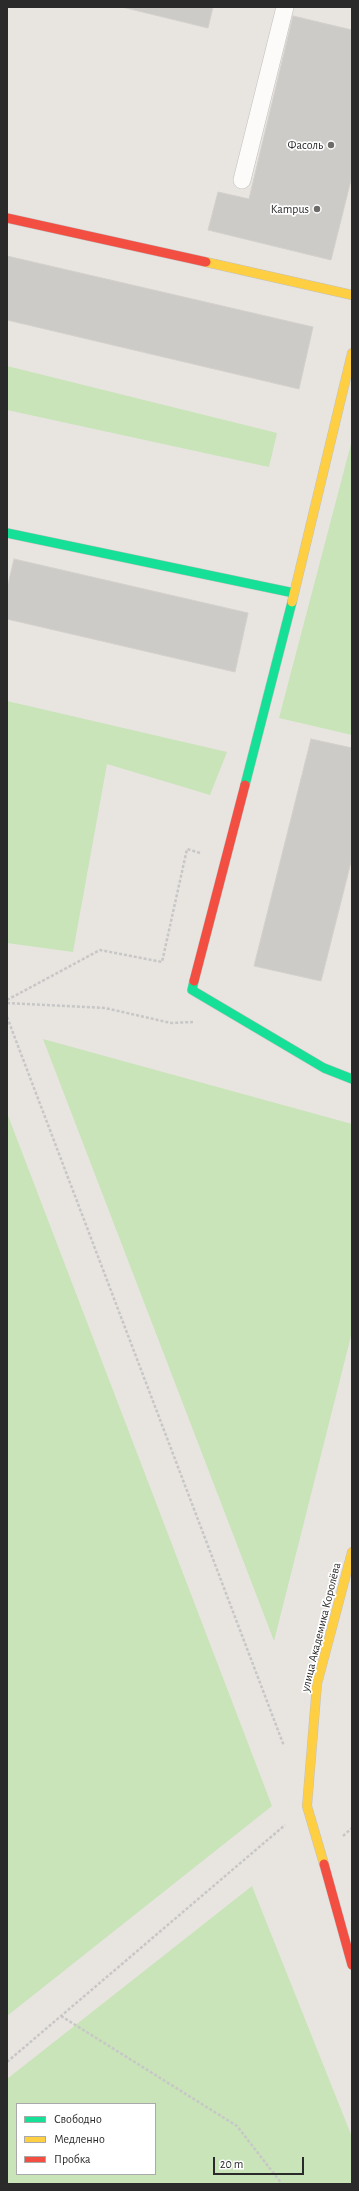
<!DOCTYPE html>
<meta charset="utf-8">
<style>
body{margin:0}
#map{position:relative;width:359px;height:2191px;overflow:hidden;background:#e8e5e0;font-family:"Alegreya Sans",sans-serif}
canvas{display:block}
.frame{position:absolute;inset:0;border:8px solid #2a2a2a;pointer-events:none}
.legend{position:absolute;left:16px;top:2103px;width:140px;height:72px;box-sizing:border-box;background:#fff;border:1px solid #aaa;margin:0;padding:5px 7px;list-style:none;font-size:12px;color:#2a2a2a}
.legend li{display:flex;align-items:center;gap:8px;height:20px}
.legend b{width:20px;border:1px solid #aaa}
.scale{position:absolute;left:213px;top:2157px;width:91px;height:18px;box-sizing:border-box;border:2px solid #2a2a2a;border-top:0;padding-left:5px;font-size:12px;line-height:14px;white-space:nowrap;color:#2a2a2a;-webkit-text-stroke:3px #fff;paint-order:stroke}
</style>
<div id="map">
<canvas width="359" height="2191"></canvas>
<div class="frame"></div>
<ul class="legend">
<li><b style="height:5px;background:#16e098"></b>Свободно</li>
<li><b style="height:5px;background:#ffcf43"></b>Медленно</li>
<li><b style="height:5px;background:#f24e42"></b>Пробка</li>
</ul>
<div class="scale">20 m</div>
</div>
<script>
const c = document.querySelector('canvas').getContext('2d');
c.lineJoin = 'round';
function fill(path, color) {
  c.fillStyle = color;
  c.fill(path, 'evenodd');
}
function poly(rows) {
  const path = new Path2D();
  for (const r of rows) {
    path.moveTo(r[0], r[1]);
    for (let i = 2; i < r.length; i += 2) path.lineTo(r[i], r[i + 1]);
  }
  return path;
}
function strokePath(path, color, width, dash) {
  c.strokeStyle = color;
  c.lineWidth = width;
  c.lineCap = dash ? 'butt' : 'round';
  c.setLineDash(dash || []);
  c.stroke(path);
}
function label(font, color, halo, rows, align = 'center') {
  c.font = font + ' "Alegreya Sans",sans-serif';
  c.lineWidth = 3.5;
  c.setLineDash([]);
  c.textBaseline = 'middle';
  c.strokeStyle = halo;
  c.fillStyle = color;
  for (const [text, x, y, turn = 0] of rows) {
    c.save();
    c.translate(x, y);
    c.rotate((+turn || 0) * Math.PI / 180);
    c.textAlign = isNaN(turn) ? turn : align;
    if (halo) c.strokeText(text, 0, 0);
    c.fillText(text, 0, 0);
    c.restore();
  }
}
fill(poly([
 [7,366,277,433,269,467,7,410],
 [352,440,352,735,279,718],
 [7,701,227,752,210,795,107,764,73,952,7,943],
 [43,1039,352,1124,352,1332,274,1641],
 [7,1113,272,1806,7,2016],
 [252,1886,352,2137,352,2184,7,2184,7,2079],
 [17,2104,155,2104,155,2174,17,2174]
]), '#c8e4b8');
const building = poly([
 [122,7,213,7,208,28,122,7],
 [293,16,352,30,352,176,331,260,208,230,218,192,249,199,293,16],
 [7,256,313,327,299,389,7,320,7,256],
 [14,559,248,613,235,672,7,619,7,589,14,559],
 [311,739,352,748,352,858,321,981,254,966,311,739]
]);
fill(building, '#cdcbc7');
strokePath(building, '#d3d0cc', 1);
const lane = poly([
 [242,180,285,7]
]);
const fast = poly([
 [7,533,294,593],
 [245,785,292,602],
 [194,981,192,990,324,1068,352,1079]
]);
const slow = poly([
 [206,262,352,295],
 [292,602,352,353],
 [324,1864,307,1806,317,1684,352,1552]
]);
const jam = poly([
 [7,218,206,262],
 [194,981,245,785],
 [324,1864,352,1965]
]);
strokePath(lane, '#c2c1c1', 18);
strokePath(fast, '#c2c1c1', 10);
strokePath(slow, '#c2c1c1', 10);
strokePath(jam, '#c2c1c1', 10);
strokePath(poly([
 [7,1000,100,950,162,962,187,849,200,853],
 [7,1003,105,1008,171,1023,193,1022],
 [7,1017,284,1746],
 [343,1836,352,1828],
 [61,2016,237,2126,282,2184],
 [7,2062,285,1825]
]), '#c8c7c7', 2.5, [3, 2]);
strokePath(lane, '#fcfbfa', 17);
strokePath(fast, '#16e098', 9);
strokePath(slow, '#ffcf43', 9);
strokePath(jam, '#f24e42', 9);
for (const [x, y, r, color] of [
 [331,145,4,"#6c6b6a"],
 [317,209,4,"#6c6b6a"]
]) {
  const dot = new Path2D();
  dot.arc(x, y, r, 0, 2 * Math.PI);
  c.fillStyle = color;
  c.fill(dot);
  strokePath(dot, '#fff', 1.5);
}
label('12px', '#2a2a2a', '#fff', [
 ["Фасоль",323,145],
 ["Kampus",309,209]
], 'right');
label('12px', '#2a2a2a', '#fff', [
 ["улица Академика Королёва",321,1627,-76]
]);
</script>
